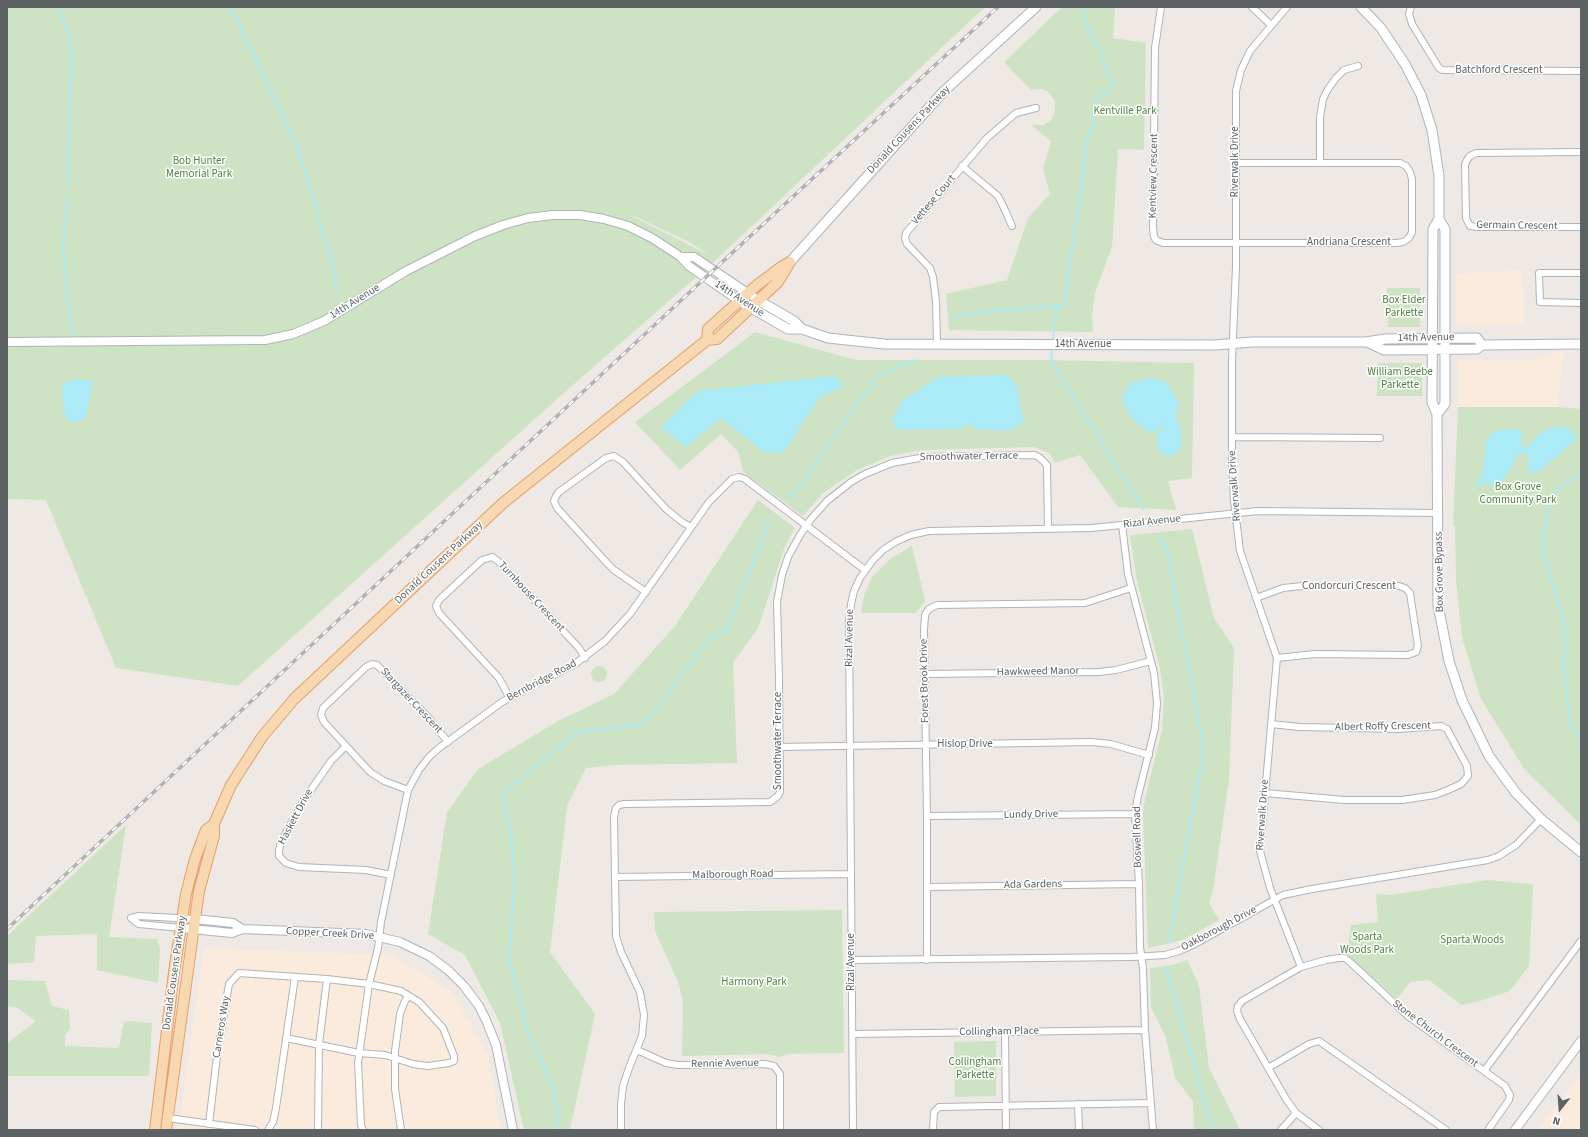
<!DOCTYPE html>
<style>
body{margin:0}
#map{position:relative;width:1588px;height:1137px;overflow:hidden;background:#eee9e5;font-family:"Source Sans 3",sans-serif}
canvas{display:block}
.frame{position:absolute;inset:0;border:8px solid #5d6264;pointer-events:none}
.north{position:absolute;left:1540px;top:1089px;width:40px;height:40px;-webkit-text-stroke:3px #fff;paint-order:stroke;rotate:197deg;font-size:11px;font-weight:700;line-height:16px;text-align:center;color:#5d6264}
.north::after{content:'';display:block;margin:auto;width:14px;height:18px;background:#5d6264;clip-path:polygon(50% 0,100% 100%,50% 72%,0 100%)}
</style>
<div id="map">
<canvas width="1588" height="1137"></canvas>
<div class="frame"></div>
<div class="north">N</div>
</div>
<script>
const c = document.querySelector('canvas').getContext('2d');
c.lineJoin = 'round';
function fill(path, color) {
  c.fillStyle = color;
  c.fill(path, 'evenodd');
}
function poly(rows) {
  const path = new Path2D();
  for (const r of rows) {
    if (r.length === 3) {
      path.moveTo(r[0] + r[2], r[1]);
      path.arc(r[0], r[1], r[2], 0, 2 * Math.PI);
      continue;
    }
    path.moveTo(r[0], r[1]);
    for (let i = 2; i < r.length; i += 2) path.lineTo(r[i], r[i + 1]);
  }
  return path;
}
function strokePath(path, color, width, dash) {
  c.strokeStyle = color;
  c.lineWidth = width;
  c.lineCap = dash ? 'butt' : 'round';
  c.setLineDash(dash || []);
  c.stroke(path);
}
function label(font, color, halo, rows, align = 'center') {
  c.font = font + ' "Source Sans 3",sans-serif';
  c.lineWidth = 3;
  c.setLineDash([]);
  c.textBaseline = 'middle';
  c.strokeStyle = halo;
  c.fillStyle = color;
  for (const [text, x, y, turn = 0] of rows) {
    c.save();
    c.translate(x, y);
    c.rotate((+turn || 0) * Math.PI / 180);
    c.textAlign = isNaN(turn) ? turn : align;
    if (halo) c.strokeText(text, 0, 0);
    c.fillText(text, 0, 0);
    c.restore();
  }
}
fill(poly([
 [1522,270,1525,325,1456,325,1456,274],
 [1564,350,1557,407,1458,407,1459,360,1531,360],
 [204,948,392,955,452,992,488,1055,501,1130,178,1130],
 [1581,1074,1581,1130,1538,1130]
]), '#fbebdd');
fill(poly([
 [7,7,985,7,717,259,565,392,238,686,116,668,46,500,7,499],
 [634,216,689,242,711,256,634,217],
 [1062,7,1115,7,1113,38,1146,43,1144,150,1118,149,1112,247,1095,293,1092,316,1093,332,949,330,946,294,1007,280,1028,218,1050,194,1043,169,1051,141,1031,125,1044,125,1051,120,1055,111,1055,101,1047,91,1041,89,1031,90,1004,62],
 [1387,288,1420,288,1420,327,1388,327],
 [755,332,856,360,1040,360,1194,363,1192,478,1168,481,1176,510,1118,507,1080,455,1055,463,1049,453,1034,447,922,450,890,456,857,470,824,492,803,516,743,472,739,453,721,434,680,470,635,422],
 [1378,363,1422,363,1422,396,1377,396],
 [1458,407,1557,407,1581,409,1581,825,1525,770,1481,699,1462,637,1456,580,1455,526,1453,526],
 [758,500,795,528,785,546,758,628,733,663,737,763,614,765,586,768,567,806,550,952,595,1014,570,1130,524,1130,500,1023,465,955,428,934,447,812,478,769,558,721,614,694,675,626],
 [1192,529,1214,618,1234,648,1229,779,1213,891,1209,903,1219,920,1183,940,1148,948,1143,814,1145,799,1162,731,1164,698,1160,668,1137,582,1130,535],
 [912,546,925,601,916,613,861,613,864,596,872,577,890,559],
 [599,674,8],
 [126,825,109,937,157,939,160,948,158,983,97,970,97,934,36,936,34,962,7,964,7,936],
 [1487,880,1533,884,1529,966,1510,991,1480,1001,1461,1005,1429,980,1410,982,1397,999,1349,956,1347,955,1351,925,1378,922,1376,894,1391,895],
 [842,910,844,1053,788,1054,780,1057,767,1054,682,1056,683,1002,679,984,655,931,654,912],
 [1187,960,1199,985,1209,1068,1240,1130,1194,1130,1193,1101,1175,1078,1166,1038,1151,1007,1150,968,1172,965],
 [7,980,46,981,46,985,52,1006,69,1010,70,1029,65,1035,65,1046,119,1048,124,1021,152,1023,149,1076,7,1076,7,1043,36,1021,16,1007,7,1006],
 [996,1041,996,1096,955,1097,954,1042]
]), '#cde3c4');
fill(poly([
 [1007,375,1018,388,1020,409,1026,421,1009,431,972,429,972,423,958,429,900,430,891,422,902,401,938,377],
 [835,376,843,386,819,398,783,453,764,452,721,418,686,447,661,427,698,391],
 [1153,378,1166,382,1179,402,1176,417,1181,429,1181,447,1176,453,1170,457,1163,454,1157,446,1157,436,1167,423,1156,431,1149,433,1130,416,1122,398,1130,383],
 [75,379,93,381,85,419,76,422,68,420,64,411,62,384],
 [1552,427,1566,428,1572,431,1577,439,1537,473,1530,473,1528,467,1528,454,1518,454,1510,469,1502,482,1492,487,1488,483,1484,483,1478,487,1475,486,1477,481,1482,477,1487,439,1492,432,1509,429,1521,431,1523,434,1521,445,1529,446,1538,435]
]), '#abecf8');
strokePath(poly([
 [59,7,70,38,72,55,68,162,69,187],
 [231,7,298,148,332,262,337,291],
 [68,196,63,247,70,322,74,335],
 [952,317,996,311,1064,305,1089,131,1094,129,1095,126,1093,118,1097,100,1113,85,1100,51,1084,20,1085,7],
 [1053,339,1057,306],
 [1052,351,1051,361,1144,510],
 [1581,472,1556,491,1550,504,1544,527,1544,552,1563,620,1566,643,1563,660,1571,728,1581,738],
 [791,498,877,377,890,369,904,365,915,360],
 [1160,537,1167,550,1204,750,1169,943],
 [1166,968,1213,1130],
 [557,1130,558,1117,552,1085,527,1030,509,959,515,882,511,834,502,794,578,732,646,723,709,639,726,632,769,522]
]), '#abecf8', 2);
const minor = poly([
 [1161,7,1155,48,1153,228,1154,237,1156,240,1163,243,1397,243,1403,242,1409,238,1412,232,1412,179,1410,172,1406,166,1400,163,1236,163],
 [1252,7,1271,25],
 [1287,7,1250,51,1241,70,1236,91,1236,267,1232,360,1232,461,1234,501,1240,551,1277,658,1260,851,1270,888,1301,967],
 [1411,7,1409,14,1412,24,1439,68,1442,70,1581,71],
 [1581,152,1476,153,1470,156,1467,160,1465,165,1466,218,1470,226,1477,227,1581,227],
 [1320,163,1320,117,1323,99,1328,89,1336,78,1344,70,1358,66],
 [962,166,998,196,1005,210,1012,226],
 [1581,273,1539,273,1540,302,1581,303],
 [937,344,936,301,933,277,930,268,907,244,905,238,906,233,987,138,1016,113,1036,108],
 [1232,437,1380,438],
 [1122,525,1128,574,1154,673,1157,703,1155,728,1138,796,1135,814,1139,884,1140,947,1143,969,1145,1030,1153,1130],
 [646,592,614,570,607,563,557,508,554,501,556,496,559,492,606,458,614,456,623,462,666,509,682,522,691,527],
 [1256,598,1283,588,1302,586,1399,586,1405,588,1410,593,1418,646,1416,652,1408,655,1315,654,1277,658],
 [924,674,1099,672,1116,670,1151,661],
 [509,697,499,678,439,613,436,606,439,600,482,560,492,557,498,561,579,648,585,658],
 [346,746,331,761,304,800,281,842,279,850,279,856,286,863,299,867,366,870,391,875],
 [779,747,1092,742,1111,744,1149,755],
 [408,790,384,781,370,772,324,722,321,715,323,708,366,667,372,664,377,665,427,716,448,742],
 [1265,793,1344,800,1402,800,1435,795,1448,790,1461,784,1468,776,1467,766,1447,729,1441,726,1398,729,1351,728,1299,727,1271,724],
 [927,816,1135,814],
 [615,877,851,874],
 [927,887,1139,884],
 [131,918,139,916,195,919],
 [131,918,139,924,181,928],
 [852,960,1133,957,1165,955,1179,951,1195,944,1283,895,1312,889,1488,860,1499,856,1516,845,1541,819],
 [927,960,927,816,924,630,925,616,926,613,929,609,937,605,1085,603,1131,588],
 [1005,1032,1006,1130],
 [853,1034,1145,1030],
 [637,1050,666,1063,678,1065,765,1064,774,1066,780,1074,780,1130],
 [1268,1068,1309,1044,1319,1041,1446,1130],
 [1484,1071,1581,941],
 [1078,1104,1079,1130],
 [168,1118,255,1130],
 [209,1124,217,1056,229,984,239,973,327,979,369,984,401,991,419,1002,443,1028,454,1056,454,1061,449,1063,428,1066,413,1064,385,1055,359,1053,286,1038],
 [268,1130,273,1122,276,1108,295,977],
 [318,1130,319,1044,327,979],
 [363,1130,361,1125,358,1063,369,984,378,948,381,922,408,790,419,770,429,757,439,748,502,702,575,664,605,641,630,614,709,502,732,479,739,477,745,479,865,570],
 [401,1130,395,1089,395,1051,400,1014,404,1003,408,996],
 [621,1130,621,1104,623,1086,629,1068,642,1036,644,1015,640,992,621,952,616,936,614,817,616,808,619,805,624,804,770,802,778,796,780,792,779,678,777,602,782,575,788,557,800,535,811,519,827,501,851,482,865,474,892,463,925,457,1035,455,1040,458,1047,465,1048,529],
 [853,1130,849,622,851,604,854,591,860,578,873,560,883,550,897,541,911,535,929,531,1092,528,1258,511,1439,513],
 [933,1130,934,1112,939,1107,1150,1103],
 [1281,1130,1296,1113],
 [1319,1130,1296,1113,1286,1099,1240,1019,1237,1011,1238,1006,1242,1001,1301,967,1326,960,1339,958,1345,958,1351,963,1408,1016,1505,1086,1510,1095,1509,1100,1488,1130]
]);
const tertiary = poly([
 [681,257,694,257,758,300],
 [7,342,265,340,293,334,324,321,406,271,475,236,503,225,528,218,553,215,580,215,604,219,628,226,652,238,681,257,689,266,739,301],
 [195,919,233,923,242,929],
 [181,928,232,933,242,929,366,934,400,942,429,956,448,970,464,986,479,1006,486,1020,496,1045,513,1130],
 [1515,1130,1581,1041]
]);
const secondary = poly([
 [1361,7,1381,28,1405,64,1421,95,1432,130,1439,176,1439,219,1445,229,1445,404,1437,414],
 [1439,219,1433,229,1432,402,1437,414,1438,605,1449,661,1462,700,1489,756,1516,793,1541,819,1581,852],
 [790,262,943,92,1036,7],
 [758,300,794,321,802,329],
 [739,301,788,329,802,329,828,338,884,344,1215,345,1252,342,1366,342,1385,339,1477,338,1482,345],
 [1367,342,1384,350,1477,349,1482,345,1581,344]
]);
const primary = poly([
 [707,340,708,329,756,286,781,267,790,262],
 [155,1130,174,972,186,894,195,859,206,830,214,824],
 [166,1130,195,919,199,891,214,836,214,824,231,785,262,737,294,699,503,503,707,340,717,339,778,282,790,262]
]);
strokePath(minor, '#b0b4b6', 8);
strokePath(tertiary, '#b0b4b6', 10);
strokePath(secondary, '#afb4b7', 11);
strokePath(primary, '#e69e66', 12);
strokePath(minor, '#fff', 6);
strokePath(tertiary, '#fff', 8);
strokePath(secondary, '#fff', 9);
strokePath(primary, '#f8d8b0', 10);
const rail = poly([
 [7,929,705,278,998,7]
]);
strokePath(rail, '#b1b2b2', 3.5);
strokePath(rail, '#fff', 2, [6]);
label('11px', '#5d6264', '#fff', [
 ["Batchford Crescent",1499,71],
 ["Donald Cousens Parkway",909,130,-47],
 ["Riverwalk Drive",1236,162,-90],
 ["Kentview Crescent",1154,176,-89],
 ["Vettese Court",934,200,-50],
 ["Germain Crescent",1517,226,1],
 ["Andriana Crescent",1349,243],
 ["14th Avenue",739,299,33],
 ["14th Avenue",355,302,-32],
 ["14th Avenue",1426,338,-1],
 ["14th Avenue",1083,345],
 ["Smoothwater Terrace",969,457,-1],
 ["Riverwalk Drive",1235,486,-94],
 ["Rizal Avenue",1152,522,-6],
 ["Donald Cousens Parkway",439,563,-43],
 ["Box Grove Bypass",1440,572,-91],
 ["Condorcuri Crescent",1349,587],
 ["Turnhouse Crescent",531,597,47],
 ["Rizal Avenue",850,638,-89],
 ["Hawkweed Manor",1038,672,-1],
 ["Bernbridge Road",542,681,-28],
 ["Forest Brook Drive",925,681,-91],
 ["Stargazer Crescent",411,701,47],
 ["Albert Roffy Crescent",1383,727,-1],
 ["Smoothwater Terrace",779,741,-90],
 ["Hislop Drive",965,745],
 ["Lundy Drive",1031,815,-1],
 ["Riverwalk Drive",1263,815,-86],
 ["Haskett Drive",296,817,-62],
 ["Boswell Road",1138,837,-91],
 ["Malborough Road",733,875,-1],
 ["Ada Gardens",1033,885,-1],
 ["Oakborough Drive",1219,929,-28],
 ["Copper Creek Drive",330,934,3],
 ["Rizal Avenue",852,962,-90],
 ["Donald Cousens Parkway",175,973,-82],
 ["Carneros Way",222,1027,-81],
 ["Collingham Place",999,1032,-1],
 ["Stone Church Crescent",1435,1034,37],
 ["Rennie Avenue",725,1064,-1]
]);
label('11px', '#4d833d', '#fff', [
 ["Kentville Park",1125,112],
 ["Bob Hunter",199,162],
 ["Memorial Park",199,175],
 ["Box Elder",1404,301],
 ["Parkette",1404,314],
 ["William Beebe",1400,373],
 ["Parkette",1400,386],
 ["Box Grove",1518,488],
 ["Community Park",1518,501],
 ["Sparta",1367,938],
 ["Woods Park",1367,951],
 ["Sparta Woods",1472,941],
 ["Harmony Park",754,983],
 ["Collingham",975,1063],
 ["Parkette",975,1076]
]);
</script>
